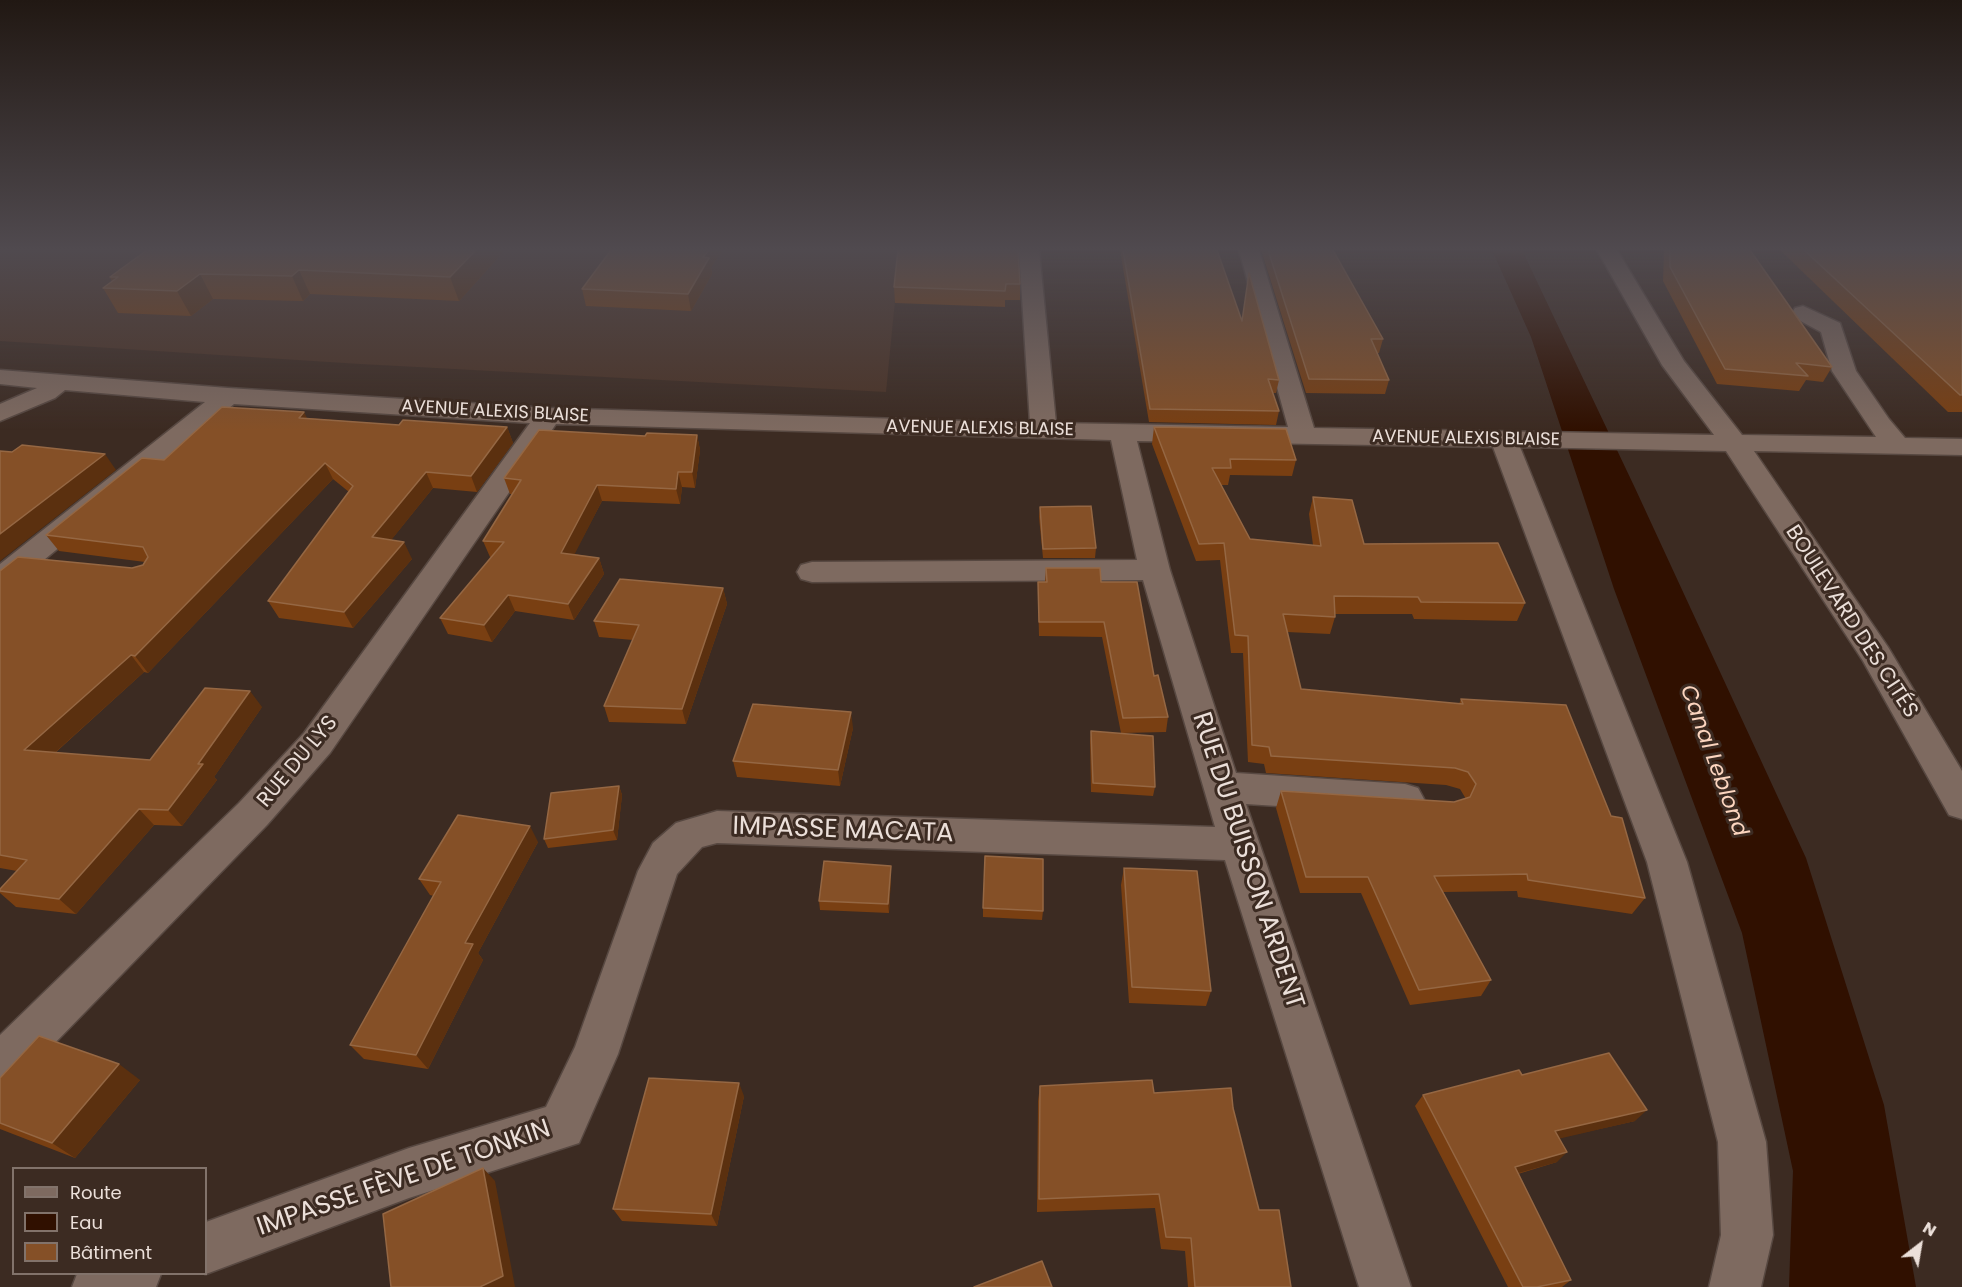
<!DOCTYPE html>
<meta charset="utf-8">
<style>
body{margin:0}
#map{position:relative;width:1962px;height:1287px;overflow:hidden;background:#3c2b22;font-family:Poppins,sans-serif}
canvas{display:block}
.legend{position:absolute;left:12px;top:1167px;width:195px;height:108px;box-sizing:border-box;background:#3c2b22;border:2px solid #82736b;margin:0;padding:8px 10px;list-style:none;font-size:18px;color:#ebdfd9}
.legend li{display:flex;align-items:center;gap:12px;height:30px}
.legend b{width:30px;border:2px solid #82736b}
.north{position:absolute;left:1890px;top:1215px;width:60px;height:60px;-webkit-text-stroke:4px #3c2b22;paint-order:stroke;rotate:31deg;font-size:16px;font-weight:700;line-height:24px;text-align:center;color:#ebdfd9}
.north::after{content:'';display:block;margin:auto;width:21px;height:27px;background:#ebdfd9;clip-path:polygon(50% 0,100% 100%,50% 72%,0 100%)}
</style>
<div id="map">
<canvas width="1962" height="1287"></canvas>
<ul class="legend">
<li><b style="height:8px;background:#7e6a60"></b>Route</li>
<li><b style="height:16px;background:#301000"></b>Eau</li>
<li><b style="height:16px;background:#855027"></b>Bâtiment</li>
</ul>
<div class="north">N</div>
</div>
<script>
const c = document.querySelector('canvas').getContext('2d');
c.lineJoin = 'round';
function fill(path, color) {
  c.fillStyle = color;
  c.fill(path, 'evenodd');
}
function poly(rows) {
  const path = new Path2D();
  for (const r of rows) {
    path.moveTo(r[0], r[1]);
    for (let i = 2; i < r.length; i += 2) path.lineTo(r[i], r[i + 1]);
  }
  return path;
}
function strokePath(path, color, width, dash) {
  c.strokeStyle = color;
  c.lineWidth = width;
  c.lineCap = dash ? 'butt' : 'round';
  c.setLineDash(dash || []);
  c.stroke(path);
}
function label(font, color, halo, rows, align = 'center') {
  c.font = font + ' Poppins,sans-serif';
  c.lineWidth = 6;
  c.setLineDash([]);
  c.textBaseline = 'middle';
  c.strokeStyle = halo;
  c.fillStyle = color;
  for (const [text, x, y, turn = 0] of rows) {
    c.save();
    c.translate(x, y);
    c.rotate((+turn || 0) * Math.PI / 180);
    c.textAlign = isNaN(turn) ? turn : align;
    if (halo) c.strokeText(text, 0, 0);
    c.fillText(text, 0, 0);
    c.restore();
  }
}
fill(poly([
 [0,250,900,250,886,392,360,364,0,341]
]), '#4b3326');
fill(poly([
 [1492,250,1522,250,1635,488,1806,858,1884,1105,1916,1287,1789,1287,1793,1171,1742,933,1614,589,1531,337]
]), '#301000');
const minor = poly([
 [1019,250,1039,250,1056,423,1288,427,1239,250,1259,250,1314,428,1714,435,1662,365,1597,250,1617,250,1684,361,1742,435,1876,437,1832,371,1821,332,1795,318,1792,313,1795,308,1803,306,1840,323,1856,371,1889,419,1905,438,1962,439,1962,455,1754,451,1888,647,1962,771,1962,819,1949,815,1863,661,1726,451,1520,447,1687,862,1766,1142,1773,1235,1761,1287,1709,1287,1721,1235,1718,1142,1647,862,1493,447,1137,441,1170,570,1236,773,1405,784,1418,788,1424,799,1418,810,1405,814,1246,804,1411,1287,1359,1287,1225,860,717,843,702,847,677,874,618,1054,579,1143,409,1198,206,1274,205,1274,206,1222,409,1148,546,1107,575,1047,638,871,653,843,676,823,717,811,1215,827,1143,580,812,582,801,579,797,572,801,565,812,562,1137,560,1111,440,556,424,330,753,267,825,16,1083,0,1090,0,1035,239,803,304,733,530,423,234,404,11,587,0,590,0,564,205,402,65,390,55,398,0,421,0,404,37,388,0,384,0,370,228,388,548,408,1030,423,1019,250],
 [77,1274,161,1274,156,1287,72,1287,77,1274]
]);
strokePath(minor, '#574841', 3);
fill(minor, '#7e6a60');
fill(poly([
 [505,250,459,301,310,294,303,301,213,299,191,316,118,313,103,288,112,282,110,277],
 [611,250,723,250,711,267,712,274,691,311,586,306,582,289],
 [1120,250,1217,250,1241,320,1279,380,1276,393,1273,393,1279,411,1276,425,1149,422],
 [1261,250,1333,250,1383,339,1379,353,1377,353,1389,380,1385,394,1306,393],
 [1664,250,1750,250,1832,367,1823,382,1806,380,1799,391,1717,384,1663,281],
 [1780,250,1962,250,1962,412,1948,412],
 [1020,284,1020,300,1005,300,1005,307,895,303,894,287],
 [307,418,399,425,507,427,513,443,477,492,433,488,391,540,412,559,353,628,279,618,268,601,349,492,333,479,148,673,144,672,55,753,150,760,262,707,214,777,217,780,182,826,154,825,76,914,16,907,0,893,0,889,17,871,0,868,0,571,132,568,143,565,145,562,59,551,46,535,164,460],
 [1154,427,1296,460,1292,476,1230,475,1228,485,1221,485,1250,539,1313,545,1309,514,1313,497,1364,544,1525,603,1517,621,1414,619,1412,614,1335,614,1335,617,1330,634,1287,632,1301,689,1459,704,1461,699,1645,898,1632,914,1518,897,1517,891,1443,892,1491,980,1481,996,1410,1005,1361,893,1300,893,1276,808,1281,791,1454,802,1466,799,1460,789,1446,785,1266,773,1264,764,1248,762,1243,653,1231,653,1220,560,1196,561,1152,444],
 [697,435,700,450,695,488,682,487,680,504,602,501,574,554,599,558,604,574,574,620,515,611,492,642,448,634,440,618,492,557,490,557,483,541,512,494,510,494,504,478,645,436],
 [1040,507,1096,548,1095,558,1043,558,1039,517],
 [1046,568,1101,582,1154,676,1168,717,1166,732,1121,733,1102,637,1039,636,1038,596,1038,582,1045,582],
 [723,588,727,604,686,724,609,722,604,706,633,640,599,637,594,621],
 [853,728,840,786,737,777,733,761],
 [1091,731,1155,787,1153,796,1091,792,1090,741],
 [619,786,622,795,617,840,548,848,544,839],
 [538,842,478,953,483,960,428,1069,364,1059,350,1045,434,896,430,895,419,879],
 [1124,868,1211,991,1206,1006,1129,1003,1121,885],
 [891,876,889,913,820,910,819,901],
 [983,908,1043,911,1042,920,983,917],
 [1522,1075,1635,1121,1559,1138,1557,1162,1518,1174,1571,1280,1562,1287,1508,1287,1415,1106,1423,1095],
 [0,1078,140,1080,75,1158,0,1129],
 [1040,1086,1154,1093,1233,1108,1259,1210,1291,1287,1188,1287,1185,1251,1161,1249,1155,1208,1037,1212,1038,1101],
 [744,1096,717,1226,622,1221,613,1209]
]), '#793f12');
fill(poly([
 [476,250,505,250,459,301,450,277],
 [709,250,723,250,711,267,712,274,691,311,688,294,703,257],
 [299,270,310,294,303,301,292,276],
 [200,274,213,299,191,316,177,291],
 [304,412,312,428,299,418],
 [507,427,513,443,477,492,471,476],
 [697,435,700,450,695,488,692,472],
 [105,454,116,470,0,561,0,534],
 [325,463,333,479,148,673,135,656],
 [426,472,433,488,380,554,372,537],
 [678,472,682,487,680,504,676,489],
 [597,485,602,501,567,569,561,553],
 [404,542,412,559,353,628,344,612],
 [599,558,604,574,574,620,568,604],
 [723,588,727,604,686,724,682,709],
 [508,595,515,611,492,642,484,625],
 [131,655,144,672,40,766,24,750],
 [250,691,262,707,214,777,217,780,182,826,168,810,198,764],
 [851,712,853,728,840,786,838,770],
 [619,786,622,795,617,840,613,830],
 [139,809,154,825,76,914,59,899],
 [530,826,538,842,478,953,483,960,428,1069,416,1055,465,943],
 [891,866,891,876,889,913,888,904],
 [119,1064,140,1080,75,1158,52,1143],
 [739,1083,744,1096,717,1226,711,1214],
 [1647,1110,1635,1121,1545,1142,1555,1131],
 [1567,1152,1557,1162,1505,1177,1515,1167],
 [483,1168,495,1181,515,1287,480,1287]
]), '#5b300f');
const building = poly([
 [147,250,476,250,450,277,299,270,292,276,200,274,177,291,103,288,118,277,110,277,147,250],
 [611,250,709,250,703,257,709,258,688,294,582,289,611,250],
 [898,250,1018,250,1020,284,1006,284,1005,291,894,287,898,250],
 [1123,250,1217,250,1242,321,1249,273,1279,380,1268,379,1279,411,1150,409,1123,250],
 [1268,250,1333,250,1383,339,1371,339,1389,380,1309,379,1268,250],
 [1670,250,1750,250,1832,367,1796,363,1808,376,1725,369,1670,267,1670,250],
 [1804,250,1962,250,1962,395,1960,395,1804,250],
 [222,407,304,412,299,418,399,425,403,420,507,427,471,476,426,472,372,537,404,542,344,612,268,601,353,486,325,463,135,656,131,655,24,750,150,760,205,688,250,691,198,764,203,764,168,810,139,809,59,899,0,891,0,889,27,860,0,855,0,571,18,557,132,568,143,565,148,557,143,547,46,535,142,458,164,460,222,407],
 [1154,427,1286,429,1296,460,1230,459,1231,468,1212,468,1250,539,1321,546,1313,497,1352,500,1364,544,1498,543,1525,603,1421,602,1418,597,1334,596,1335,617,1283,614,1301,689,1463,704,1461,699,1566,705,1611,816,1622,818,1645,898,1528,880,1527,874,1434,876,1491,980,1419,990,1368,877,1306,877,1281,791,1454,802,1470,797,1476,784,1468,772,1455,768,1271,756,1269,747,1252,745,1248,636,1235,635,1224,543,1199,544,1154,427],
 [539,430,645,436,647,433,697,435,692,472,678,472,676,489,597,485,561,553,599,558,568,604,508,595,484,625,440,618,504,542,483,541,521,480,504,478,539,430],
 [22,445,105,454,0,534,0,451,12,452,22,445],
 [1091,506,1096,548,1043,549,1040,507,1091,506],
 [1046,568,1100,568,1101,582,1137,582,1154,676,1158,675,1168,717,1123,718,1104,622,1039,622,1038,582,1047,582,1046,568],
 [620,579,723,588,682,709,604,706,639,625,594,621,620,579],
 [753,704,851,712,838,770,733,761,753,704],
 [1091,731,1153,736,1155,787,1093,783,1091,731],
 [619,786,613,830,544,839,551,793,619,786],
 [458,815,530,826,465,943,473,944,416,1055,350,1045,441,882,419,879,458,815],
 [985,856,1043,859,1043,911,983,908,985,856],
 [824,861,891,866,888,904,819,901,824,861],
 [1124,868,1197,871,1211,991,1132,987,1124,868],
 [39,1036,119,1064,52,1143,0,1123,0,1078,39,1036],
 [1609,1053,1647,1110,1555,1131,1567,1152,1515,1167,1571,1280,1537,1287,1523,1287,1423,1095,1519,1070,1522,1075,1609,1053],
 [649,1078,739,1083,711,1214,613,1209,649,1078],
 [1152,1080,1154,1093,1231,1088,1233,1108,1259,1210,1279,1210,1291,1287,1195,1287,1191,1238,1166,1237,1159,1194,1039,1199,1040,1086,1152,1080],
 [483,1168,503,1276,480,1287,391,1287,383,1214,483,1168],
 [1042,1261,1052,1287,974,1287,1042,1261]
]);
fill(building, '#855027');
strokePath(building, '#956743', 1.5);
const sky = c.createLinearGradient(0, 0, 0, 430);
sky.addColorStop(0, '#211813');
sky.addColorStop(0.58, '#504a4f');
sky.addColorStop(1, '#504a4f00');
c.fillStyle = sky;
c.fillRect(0, 0, 1962, 430);
label('18px', '#ebdfd9', '#3c2b22', [
 ["AVENUE ALEXIS BLAISE",495,412,3],
 ["AVENUE ALEXIS BLAISE",980,429,1],
 ["AVENUE ALEXIS BLAISE",1466,439,1]
]);
label('21px', '#ebdfd9', '#3c2b22', [
 ["BOULEVARD DES CITÉS",1851,622,57],
 ["RUE DU LYS",298,762,-50]
]);
label('italic 22px', '#fcd5bf', '#3c2b22', [
 ["Canal Leblond",1713,761,70]
]);
label('26px', '#ebdfd9', '#3c2b22', [
 ["IMPASSE MACATA",843,831,2],
 ["RUE DU BUISSON ARDENT",1247,861,72],
 ["IMPASSE FÈVE DE TONKIN",404,1179,-19]
]);
</script>
